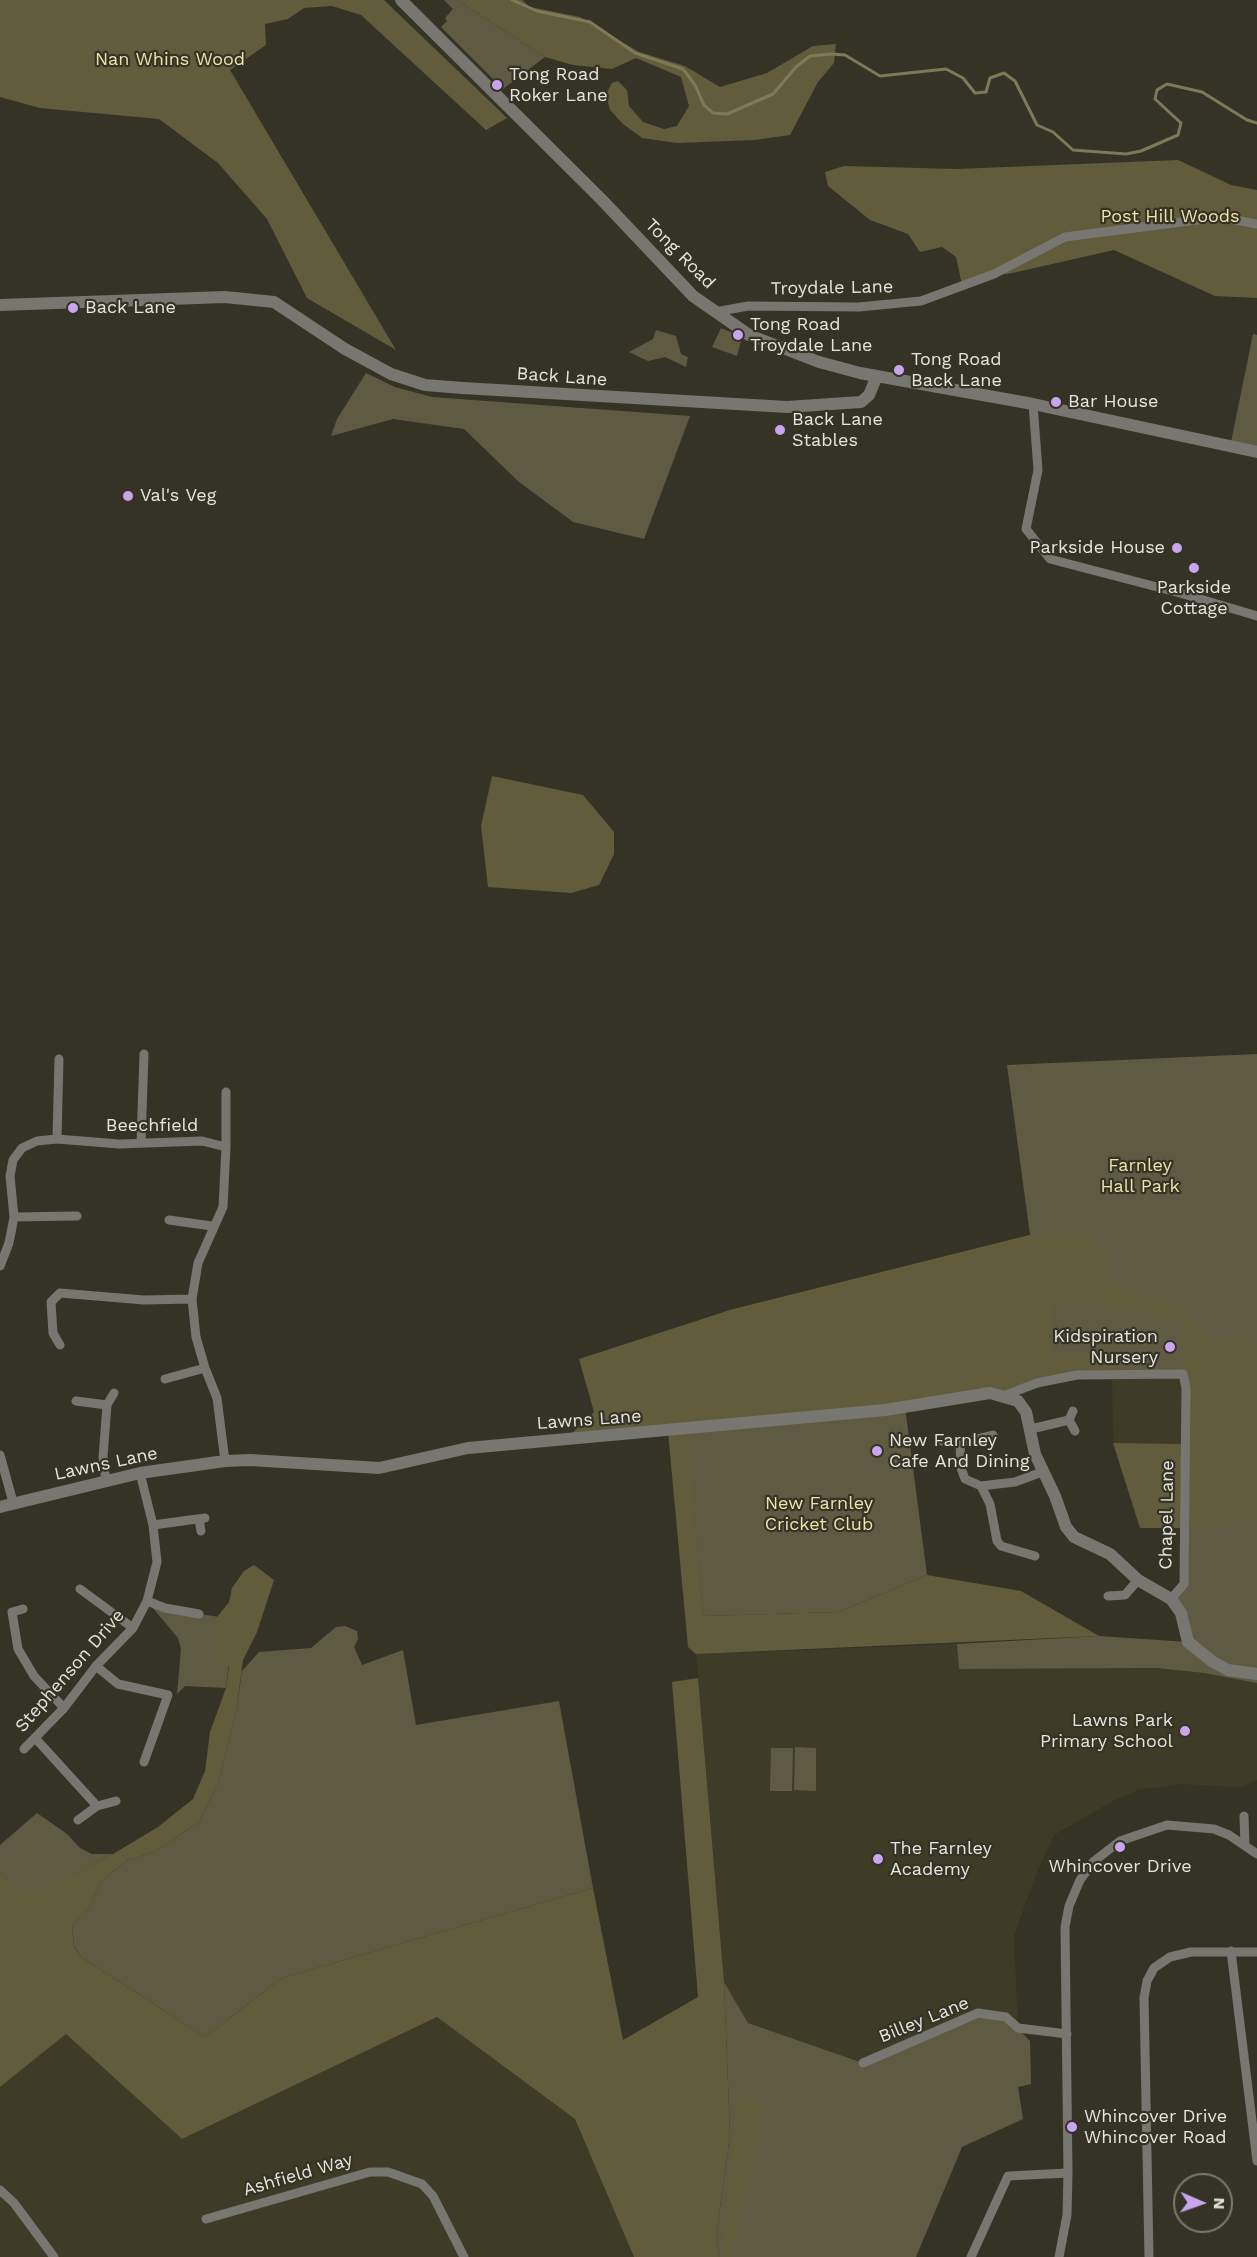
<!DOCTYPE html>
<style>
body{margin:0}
#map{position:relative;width:1257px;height:2257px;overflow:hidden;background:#353326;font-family:"Work Sans",sans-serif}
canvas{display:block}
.north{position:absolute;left:1173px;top:2173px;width:60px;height:60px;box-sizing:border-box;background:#353326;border:2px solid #7c7a6f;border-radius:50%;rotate:92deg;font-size:16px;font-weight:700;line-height:24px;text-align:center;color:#e6e5dd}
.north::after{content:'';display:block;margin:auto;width:21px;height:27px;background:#c8a5ee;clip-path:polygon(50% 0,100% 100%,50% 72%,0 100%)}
</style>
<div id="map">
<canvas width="1257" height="2257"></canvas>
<div class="north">N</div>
</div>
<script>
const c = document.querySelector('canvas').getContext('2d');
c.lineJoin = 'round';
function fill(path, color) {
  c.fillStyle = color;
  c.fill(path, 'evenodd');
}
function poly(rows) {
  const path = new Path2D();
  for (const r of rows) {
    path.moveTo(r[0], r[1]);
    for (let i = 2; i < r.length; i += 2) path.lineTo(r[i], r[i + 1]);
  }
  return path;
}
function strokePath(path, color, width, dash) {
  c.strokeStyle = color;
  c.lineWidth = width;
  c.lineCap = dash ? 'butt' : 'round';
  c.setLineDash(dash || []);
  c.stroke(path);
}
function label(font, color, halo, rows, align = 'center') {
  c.font = font + ' "Work Sans",sans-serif';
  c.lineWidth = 4.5;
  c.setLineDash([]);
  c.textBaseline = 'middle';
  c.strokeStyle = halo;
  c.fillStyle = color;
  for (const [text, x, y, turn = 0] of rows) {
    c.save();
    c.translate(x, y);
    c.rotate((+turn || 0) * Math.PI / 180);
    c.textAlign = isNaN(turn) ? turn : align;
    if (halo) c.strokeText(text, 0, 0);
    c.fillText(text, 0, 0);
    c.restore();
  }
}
fill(poly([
 [1183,1374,1186,1444,1113,1443,1112,1375],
 [957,1644,959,1669,1157,1668,1204,1673,1257,1683,1257,1780,1241,1787,1180,1784,1138,1790,1113,1801,1054,1835,1033,1882,1014,1937,1018,2028,863,2063,748,2023,724,1982,696,1654],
 [437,2017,575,2119,634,2257,0,2257,0,2087,66,2034,182,2139]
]), '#3e3b27');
fill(poly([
 [444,0,457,0,545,57,503,89,441,27,447,21,445,18,453,9],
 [721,328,742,337,737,356,712,347],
 [656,330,676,336,681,354,688,357,686,367,665,357,648,361,629,352,653,339],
 [1253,334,1257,335,1257,452,1230,447],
 [366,373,395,387,432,397,690,416,644,539,573,522,519,482,464,429,393,419,331,436,337,419],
 [1257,1054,1257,1683,1204,1673,1157,1668,959,1669,957,1644,1099,1636,1188,1642,1171,1599,1184,1583,1183,1374,1112,1375,1112,1369,730,1310,1030,1235,1007,1065],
 [905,1407,927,1575,839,1612,703,1616,687,1430],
 [147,1601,199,1614,234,1619,226,1688,185,1686,177,1694,181,1649,178,1638],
 [345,1626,357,1631,358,1639,354,1647,362,1665,403,1650,416,1725,559,1701,593,1888,282,1978,205,2037,81,1957,74,1946,72,1925,91,1905,99,1883,126,1861,156,1851,199,1822,219,1780,236,1713,242,1671,259,1652,311,1648,336,1627],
 [795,1747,816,1748,816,1791,794,1790],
 [771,1748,793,1748,792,1791,770,1791],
 [37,1813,67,1834,80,1848,92,1854,113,1854,30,1896,0,1874,0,1845],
 [724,1982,748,2023,863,2063,978,2013,1006,2017,1030,2041,1031,2084,1018,2087,1023,2119,962,2147,916,2257,719,2257,716,2237,730,2135]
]), '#5f5b43');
fill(poly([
 [0,0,384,0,507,118,486,130,361,15,332,6,304,8,288,19,265,24,266,45,230,70,396,350,307,298,267,219,218,163,159,119,40,108,0,97],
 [457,0,522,0,530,7,580,17,639,52,685,66,720,87,767,73,813,46,836,44,834,63,818,82,790,135,755,140,677,143,642,138,623,124,610,110,606,94,612,83,618,81,627,90,629,106,643,122,664,129,677,126,689,106,681,77,636,58,612,69,573,65,545,57],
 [1178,160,1231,185,1257,190,1257,298,1215,296,1114,250,1008,274,997,273,962,285,956,257,942,247,920,252,908,234,870,220,828,186,825,172,844,166,957,169],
 [492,776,583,795,614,832,614,854,599,885,571,893,488,887,481,826],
 [1030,1235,1086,1236,1110,1256,1106,1281,1181,1307,1218,1343,1246,1336,1257,1345,1257,1520,1186,1528,1140,1528,1113,1443,1186,1444,1183,1324,1121,1308,1053,1304,1049,1354,1128,1359,1128,1366,1112,1369,1112,1375,1077,1375,1023,1390,688,1430,703,1616,839,1612,927,1575,1021,1591,1099,1636,696,1654,688,1647,668,1432,565,1440,594,1412,579,1359,730,1310],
 [254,1565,274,1580,257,1632,243,1660,236,1713,219,1780,199,1822,156,1851,126,1861,99,1883,91,1905,72,1925,74,1947,81,1957,205,2037,282,1978,593,1888,623,2040,698,1997,672,1682,698,1678,724,1982,730,2135,716,2237,719,2257,634,2257,575,2119,437,2017,182,2139,66,2034,0,2087,0,1874,31,1895,113,1854,158,1827,193,1799,205,1771,210,1732,226,1688,229,1667,216,1661,218,1631,214,1621,229,1602,232,1588,244,1571],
 [749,2098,762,2104,762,2129,731,2257,726,2257,723,2237,737,2103]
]), '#615c3c');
strokePath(poly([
 [512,0,537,11,590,22,635,53,683,69,695,85,704,105,713,113,727,114,773,94,796,67,810,56,831,54,845,55,880,76,946,69,963,78,975,93,986,92,990,78,1004,73,1015,81,1037,125,1053,132,1073,150,1126,154,1141,151,1178,135,1181,123,1155,99,1157,90,1167,84,1202,92,1247,120,1257,123]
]), '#7e7957', 3);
strokePath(poly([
 [715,312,748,306,859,307,921,301,994,274,1065,237,1220,217,1257,224],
 [1033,404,1038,470,1026,529,1050,559,1180,593,1257,616],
 [226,1092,226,1147],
 [57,1139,59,1059],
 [141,1143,144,1054],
 [14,1217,77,1216],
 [169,1220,212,1226],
 [0,1266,9,1243,14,1217,10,1176,13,1160,22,1148,37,1141,57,1139,119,1144,202,1141,226,1147,223,1207,198,1263,192,1299,196,1337,205,1368,217,1398,225,1461],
 [60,1345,53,1333,51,1302,60,1293,144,1300,192,1299],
 [165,1379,205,1368],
 [1006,1395,1037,1383,1077,1375,1183,1374,1186,1388,1184,1584,1171,1599],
 [76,1401,107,1405,103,1457,106,1482],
 [107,1405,114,1393],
 [1069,1420,1075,1431],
 [1031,1429,1069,1420,1073,1411],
 [942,1441,960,1443],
 [0,1455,13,1502],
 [981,1486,965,1479,961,1468,960,1443,993,1435],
 [199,1519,201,1531],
 [153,1525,205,1518],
 [1035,1556,1001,1546,997,1541,990,1504,981,1486,1015,1482,1042,1472],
 [80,1589,133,1628],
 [1108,1596,1125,1595,1138,1580],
 [147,1601,165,1608,199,1614],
 [23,1609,12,1612,18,1649,34,1676,64,1708],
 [96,1666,118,1684,168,1695,144,1762],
 [36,1739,97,1806,116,1801],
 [24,1749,64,1708,96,1666,133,1628,147,1601,157,1562,153,1525,140,1473],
 [1244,1816,1245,1845],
 [78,1820,97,1806],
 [1231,1951,1257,2161],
 [863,2063,978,2013,1006,2017,1018,2028,1067,2034],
 [0,2190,14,2203,54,2257],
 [206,2219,370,2172,388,2172,422,2184,433,2196,464,2257],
 [971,2257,1008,2176,1068,2173],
 [1059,2257,1067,2215,1068,2173,1065,1927,1069,1906,1080,1880,1093,1862,1120,1841,1167,1825,1214,1829,1229,1835,1257,1854],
 [1149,2257,1144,1998,1147,1981,1154,1968,1170,1957,1191,1952,1257,1952]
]), '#777670', 9);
strokePath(poly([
 [401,0,602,200,693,296,749,335,819,362,860,373,1033,404,1257,452],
 [0,305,225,297,274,302,345,349,391,374,425,385,463,388,787,407,861,402,869,395,877,376],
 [0,1507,140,1473,225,1461,250,1460,379,1468,468,1448,885,1410,990,1393,1018,1401,1026,1412,1035,1454,1055,1496,1066,1527,1074,1537,1110,1554,1138,1580,1171,1599,1181,1613,1188,1642,1213,1662,1228,1670,1257,1674]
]), '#777670', 12);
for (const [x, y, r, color] of [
 [497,85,6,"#c8a5ee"],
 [73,308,6,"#c8a5ee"],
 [738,335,6,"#c8a5ee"],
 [899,370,6,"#c8a5ee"],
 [1056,402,6,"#c8a5ee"],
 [780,430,6,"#c8a5ee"],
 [128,496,6,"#c8a5ee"],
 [1177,548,6,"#c8a5ee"],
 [1194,568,6,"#c8a5ee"],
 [1170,1347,6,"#c8a5ee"],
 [877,1451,6,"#c8a5ee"],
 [1185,1731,6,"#c8a5ee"],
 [1120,1847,6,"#c8a5ee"],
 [878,1859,6,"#c8a5ee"],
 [1072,2127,6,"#c8a5ee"]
]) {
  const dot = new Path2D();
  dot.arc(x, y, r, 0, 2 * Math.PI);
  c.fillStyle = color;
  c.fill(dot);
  strokePath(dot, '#353326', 2);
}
label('18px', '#eee4a8', '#353326', [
 ["Nan Whins Wood",170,60],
 ["Post Hill Woods",1170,217],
 ["Farnley",1140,1166],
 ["Hall Park",1140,1187],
 ["New Farnley",819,1504],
 ["Cricket Club",819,1525]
]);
label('18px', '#e6e5dd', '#353326', [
 ["Tong Road",509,75],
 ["Roker Lane",509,96],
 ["Back Lane",85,308],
 ["Tong Road",750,325],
 ["Troydale Lane",750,346],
 ["Tong Road",911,360],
 ["Back Lane",911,381],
 ["Bar House",1068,402],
 ["Back Lane",792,420],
 ["Stables",792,441],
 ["Val's Veg",140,496],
 ["Parkside House",1165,548,"right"],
 ["Parkside",1194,588,"center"],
 ["Cottage",1194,609,"center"],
 ["Kidspiration",1158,1337,"right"],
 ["Nursery",1158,1358,"right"],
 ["New Farnley",889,1441],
 ["Cafe And Dining",889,1462],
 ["Lawns Park",1173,1721,"right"],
 ["Primary School",1173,1742,"right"],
 ["The Farnley",890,1849],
 ["Academy",890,1870],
 ["Whincover Drive",1120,1867,"center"],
 ["Whincover Drive",1084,2117],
 ["Whincover Road",1084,2138]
], 'left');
label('18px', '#e6e5dd', '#353326', [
 ["Tong Road",680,254,45],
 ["Troydale Lane",832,288,-1],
 ["Back Lane",562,377,4],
 ["Beechfield",152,1126],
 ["Lawns Lane",589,1420,-4],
 ["Lawns Lane",106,1464,-12],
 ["Chapel Lane",1167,1515,-89],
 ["Stephenson Drive",70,1671,-49],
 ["Billey Lane",924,2020,-22],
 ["Ashfield Way",298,2175,-16]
]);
</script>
